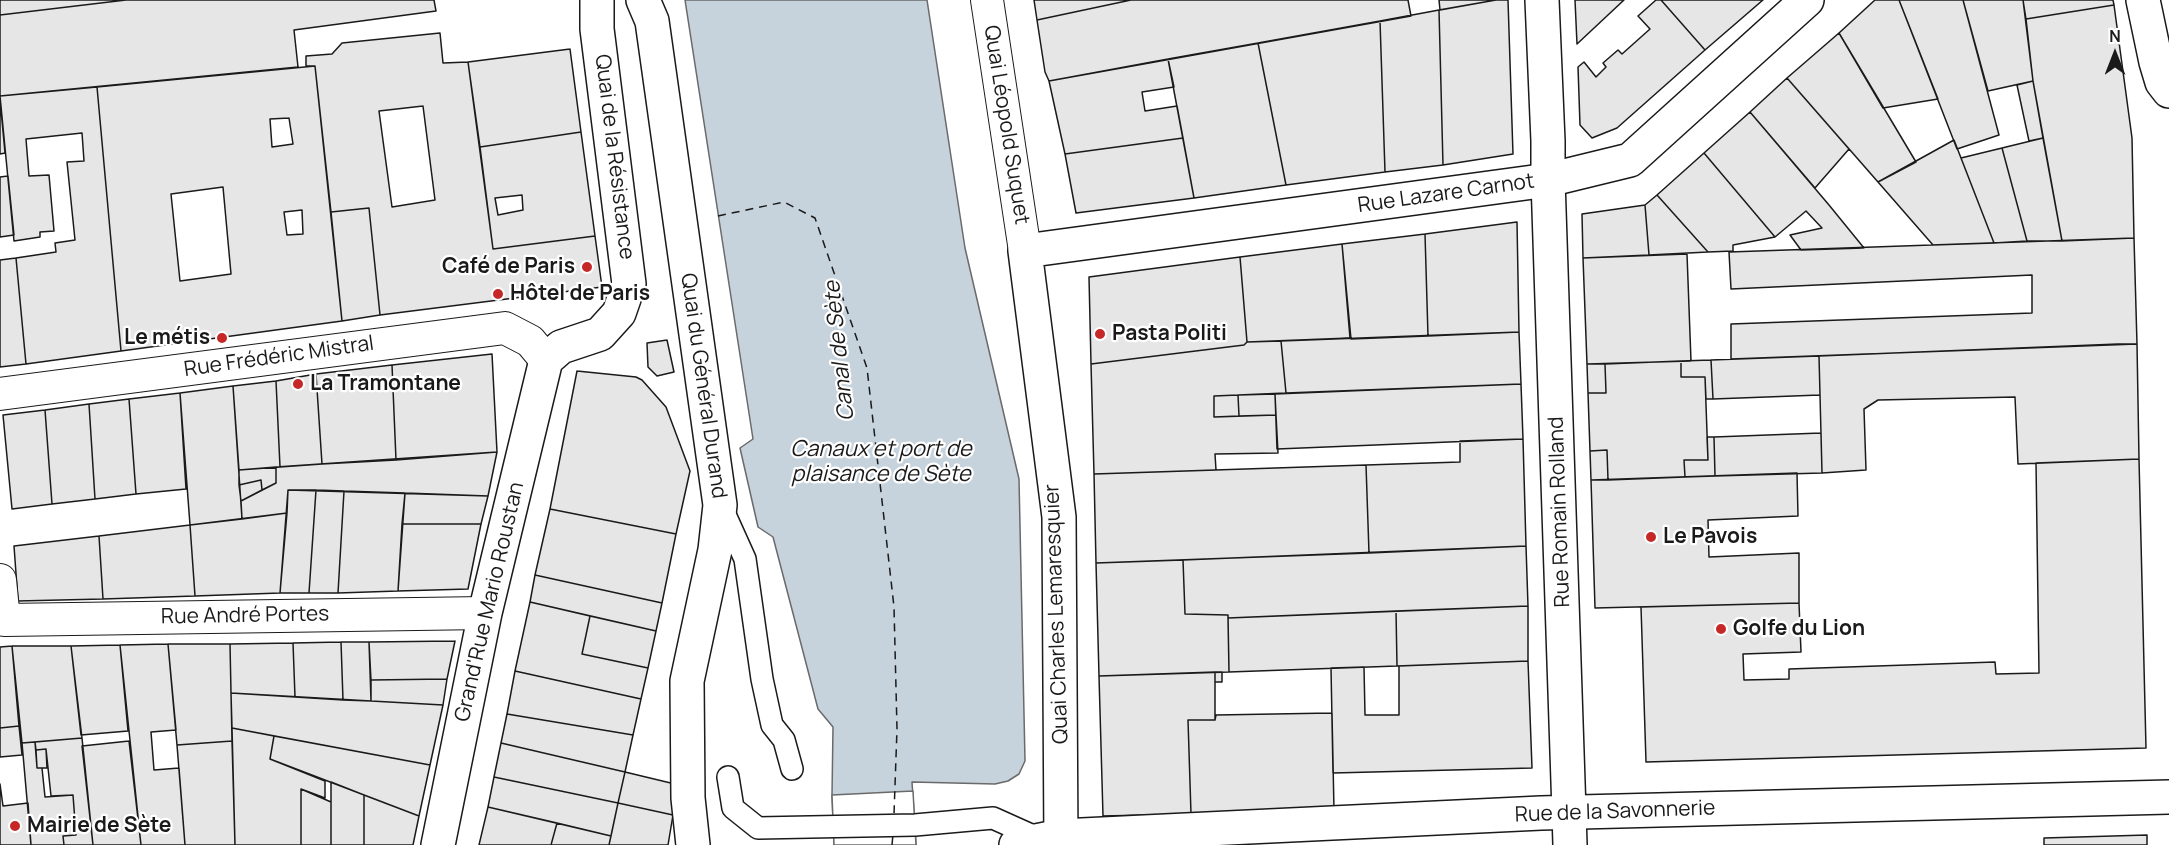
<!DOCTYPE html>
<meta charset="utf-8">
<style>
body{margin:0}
#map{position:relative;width:2169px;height:845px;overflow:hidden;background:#fff;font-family:Manrope,sans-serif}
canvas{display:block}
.north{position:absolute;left:2085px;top:24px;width:60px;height:60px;-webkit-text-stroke:4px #fff;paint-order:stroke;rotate:0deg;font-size:16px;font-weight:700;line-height:24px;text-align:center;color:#1a1a1a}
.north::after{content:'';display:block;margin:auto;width:21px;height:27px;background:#1a1a1a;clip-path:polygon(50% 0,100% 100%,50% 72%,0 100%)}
</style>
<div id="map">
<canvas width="2169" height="845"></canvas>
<div class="north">N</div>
</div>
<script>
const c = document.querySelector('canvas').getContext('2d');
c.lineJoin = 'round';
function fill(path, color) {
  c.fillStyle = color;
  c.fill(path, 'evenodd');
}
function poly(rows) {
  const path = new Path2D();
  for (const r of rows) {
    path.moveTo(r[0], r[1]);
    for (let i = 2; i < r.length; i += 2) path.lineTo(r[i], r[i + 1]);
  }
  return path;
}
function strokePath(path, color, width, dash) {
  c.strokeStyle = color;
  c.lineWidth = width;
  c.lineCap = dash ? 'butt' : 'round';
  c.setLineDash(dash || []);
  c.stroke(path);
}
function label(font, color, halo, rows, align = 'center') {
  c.font = font + ' Manrope,sans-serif';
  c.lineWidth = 4.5;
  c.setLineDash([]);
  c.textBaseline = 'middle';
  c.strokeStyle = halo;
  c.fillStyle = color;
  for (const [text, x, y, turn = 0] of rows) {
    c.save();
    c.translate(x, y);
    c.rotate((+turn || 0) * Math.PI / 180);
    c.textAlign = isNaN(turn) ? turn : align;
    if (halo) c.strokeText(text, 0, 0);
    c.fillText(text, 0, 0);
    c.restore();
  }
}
const water = poly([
 [685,0,927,0,965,248,1019,479,1025,761,1019,774,1008,781,995,784,912,782,916,845,834,845,832,795,833,727,818,709,773,537,758,527,740,448,753,439,685,0]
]);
fill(water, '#c6d2dc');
strokePath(water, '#6a6a6a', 1.5);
const pier = poly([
 [913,791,916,845,834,845,832,795,913,791]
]);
fill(pier, '#fff');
strokePath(pier, '#6a6a6a', 1.5);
strokePath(poly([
 [718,216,784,202,815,218,867,368,894,607,897,729,894,814],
 [892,845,893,834]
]), '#1a1a1a', 1.5, [8, 6]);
const building = poly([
 [0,0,126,0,0,15,0,0],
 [126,0,434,0,436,11,294,30,298,67,0,96,0,15,126,0],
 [1034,0,1131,0,1037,20,1034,0],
 [1131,0,1408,0,1411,16,1049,81,1045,72,1037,20,1131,0],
 [1439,0,1496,0,1440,10,1439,0],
 [1496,0,1508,0,1513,154,1443,165,1439,10,1496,0],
 [1575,0,1624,0,1577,44,1575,0],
 [1656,0,1661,0,1705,50,1617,128,1592,138,1580,125,1578,67,1584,62,1596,77,1606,67,1603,63,1618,50,1622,54,1650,29,1638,16,1656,0],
 [1661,0,1763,0,1705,50,1661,0],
 [1875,0,1899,0,1938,99,1883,108,1839,33,1875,0],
 [1899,0,1963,0,1999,135,1957,149,1899,0],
 [1963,0,2023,0,2033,81,1988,91,1963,0],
 [2023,0,2113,0,2114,5,2026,19,2023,0],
 [2114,5,2132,138,2134,238,2062,241,2033,81,2026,19,2114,5],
 [1439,10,1443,165,1385,172,1380,21,1439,10],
 [1380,21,1385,172,1286,185,1258,43,1380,21],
 [440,33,443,63,468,62,493,249,595,236,602,287,380,315,369,208,331,212,315,66,306,66,306,56,332,54,342,43,440,33],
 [423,106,435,200,392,207,379,111,423,106],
 [1839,33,1916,162,1878,182,1787,78,1839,33],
 [1258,43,1286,185,1194,198,1168,59,1258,43],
 [570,49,581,132,480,147,468,62,570,49],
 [1168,59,1174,87,1142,92,1145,111,1177,106,1183,138,1065,154,1049,81,1168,59],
 [315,66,342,321,121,351,97,87,315,66],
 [289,118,293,144,272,147,270,119,289,118],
 [223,187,231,274,180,281,171,194,223,187],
 [302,210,303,234,287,235,284,212,302,210],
 [1787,78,1849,149,1815,188,1750,112,1787,78],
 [2033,81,2043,138,2029,141,2017,85,2033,81],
 [97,87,121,351,26,364,16,258,56,252,55,243,75,240,67,162,84,161,82,133,26,139,29,176,49,175,54,231,40,232,40,237,14,241,0,96,97,87],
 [0,99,5,153,0,154,0,99],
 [1750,112,1829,205,1864,248,1801,250,1790,235,1822,228,1806,211,1775,237,1704,153,1750,112],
 [581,132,595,236,493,249,480,147,581,132],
 [522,195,523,210,498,215,495,198,522,195],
 [1183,138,1194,198,1076,213,1065,154,1183,138],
 [2043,138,2062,241,2027,241,2002,148,2043,138],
 [1954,140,1961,158,1994,243,1933,245,1878,182,1954,140],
 [2002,148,2027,241,1994,243,1961,158,2002,148],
 [1704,153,1775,237,1733,245,1733,251,1708,252,1657,195,1704,153],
 [8,176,14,235,0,237,0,177,8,176],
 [1657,195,1708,252,1649,255,1645,205,1657,195],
 [1645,205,1649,255,1583,258,1582,214,1645,205],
 [369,208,380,315,342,321,331,212,369,208],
 [1517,222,1519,332,1428,336,1425,234,1517,222],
 [1425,234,1428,336,1351,339,1342,244,1425,234],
 [2134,238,2137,344,1731,359,1731,324,2032,313,2032,275,1731,289,1729,252,2134,238],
 [1342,244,1350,338,1247,342,1240,257,1342,244],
 [1687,254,1691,361,1587,364,1583,258,1687,254],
 [1240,257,1247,342,1244,345,1091,364,1089,277,1240,257],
 [16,258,26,364,0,367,0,260,16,258],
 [1519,332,1521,384,1286,393,1281,341,1519,332],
 [667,340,674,372,657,376,648,367,647,343,667,340],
 [1281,341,1286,393,1214,396,1214,417,1276,415,1278,453,1215,454,1216,470,1094,474,1091,364,1244,345,1247,342,1281,341],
 [2118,344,2137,344,2139,459,2018,464,2015,397,1878,400,1864,409,1866,470,1822,473,1819,356,2118,344],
 [492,354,497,452,396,460,392,365,492,354],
 [1819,356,1820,395,1713,399,1711,360,1819,356],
 [1711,360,1713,399,1706,399,1705,377,1681,377,1681,361,1711,360],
 [1681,361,1681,377,1705,377,1708,460,1684,460,1685,477,1608,480,1607,450,1590,451,1588,393,1606,393,1605,364,1681,361],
 [1587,364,1605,364,1606,393,1588,393,1587,364],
 [392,365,396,460,322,464,316,374,392,365],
 [577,371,636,377,642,380,666,407,690,471,676,534,550,509,577,371],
 [316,374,322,464,280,467,276,381,316,374],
 [276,381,280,467,239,470,233,386,276,381],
 [1521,384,1523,439,1277,449,1275,394,1521,384],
 [233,386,242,519,190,525,180,393,233,386],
 [180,393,186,489,136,494,129,399,180,393],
 [1275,394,1276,415,1239,416,1238,395,1275,394],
 [1238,395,1239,416,1214,417,1214,396,1238,395],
 [129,399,136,494,95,499,89,404,129,399],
 [89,404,95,499,52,504,45,410,89,404],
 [45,410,52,504,12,509,3,415,45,410],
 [1821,433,1822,473,1715,476,1714,437,1821,433],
 [1707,437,1714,437,1715,476,1685,477,1684,460,1708,460,1707,437],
 [1523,439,1526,546,1369,553,1366,465,1460,462,1460,441,1523,439],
 [1607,450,1608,480,1591,480,1590,451,1607,450],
 [497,452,488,496,288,490,287,513,242,519,241,501,276,483,276,467,497,452],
 [2139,459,2146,748,1646,762,1641,607,1799,603,1801,652,1743,654,1744,680,1789,679,1789,669,1995,662,1996,674,2039,673,2036,463,2139,459],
 [1366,465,1369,553,1096,563,1094,474,1366,465],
 [276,467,276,483,262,490,261,480,239,485,239,470,276,467],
 [1797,473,1798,516,1708,520,1709,557,1799,553,1799,603,1595,608,1591,480,1797,473],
 [261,480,262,490,241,501,239,485,261,480],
 [288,490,316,490,309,593,280,593,288,490],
 [316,490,344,491,338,593,309,593,316,490],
 [344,491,405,493,398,591,338,593,344,491],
 [405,493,488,496,481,524,402,524,405,493],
 [550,509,676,534,662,603,535,575,550,509],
 [287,513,280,593,195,596,190,525,287,513],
 [402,524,481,524,468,589,398,591,402,524],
 [190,525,195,596,103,599,99,536,190,525],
 [99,536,103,599,18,601,14,546,99,536],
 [1526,546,1528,606,1228,618,1228,615,1185,614,1183,560,1526,546],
 [1183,560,1185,614,1228,615,1229,672,1099,676,1096,563,1183,560],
 [535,575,662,603,656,631,530,602,535,575],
 [530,602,590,616,582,654,648,668,641,699,515,671,530,602],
 [1528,606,1528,661,1397,666,1396,611,1528,606],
 [1396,611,1397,666,1229,672,1228,618,1396,611],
 [590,616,656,631,648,668,582,654,590,616],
 [455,641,447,679,371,680,369,642,455,641],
 [341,642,343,700,295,697,293,643,341,642],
 [341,642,369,642,371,701,343,700,341,642],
 [293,643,295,697,231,693,230,644,293,643],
 [168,644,176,730,151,732,154,770,179,768,185,845,141,845,120,645,168,644],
 [168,644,230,644,232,741,177,745,168,644],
 [120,645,128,731,81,735,71,646,120,645],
 [12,646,19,726,0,728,0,647,12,646],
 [12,646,71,646,82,738,22,743,12,646],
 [1528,661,1532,768,1333,773,1331,668,1364,667,1365,715,1399,715,1399,666,1528,661],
 [515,671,641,699,633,735,507,714,515,671],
 [1215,672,1222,672,1222,682,1215,682,1215,672],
 [1215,672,1215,720,1188,720,1191,814,1103,816,1099,676,1215,672],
 [447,679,443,705,371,701,371,680,447,679],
 [231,693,371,701,443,705,430,765,232,728,231,693],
 [1332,713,1334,810,1191,814,1188,720,1215,720,1216,715,1332,713],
 [507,714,633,735,625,772,501,743,507,714],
 [19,726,22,755,0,757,0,728,19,726],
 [232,728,274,736,270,759,325,781,325,798,301,789,301,845,235,845,232,728],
 [274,736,430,765,419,816,270,759,274,736],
 [82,738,93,845,64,845,63,836,76,835,73,795,51,796,46,749,36,750,35,742,82,738],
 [129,741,141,845,93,845,82,746,129,741],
 [232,741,235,845,185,845,177,745,232,741],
 [35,742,37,768,42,768,45,797,73,795,76,835,63,836,64,845,31,845,22,743,35,742],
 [501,743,625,772,618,803,494,777,501,743],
 [46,749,47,768,37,768,36,750,46,749],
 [625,772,679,785,673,815,618,803,625,772],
 [494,777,618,803,611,836,488,807,494,777],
 [331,782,364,795,364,845,331,845,331,782],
 [0,784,3,806,28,803,31,845,0,845,0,784],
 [301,789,331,802,331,845,301,845,301,789],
 [364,795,419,816,413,845,364,845,364,795],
 [618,803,673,815,668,845,609,845,618,803],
 [488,807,557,823,551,845,479,845,488,807],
 [557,823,611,836,609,845,551,845,557,823],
 [2147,835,2147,845,2044,845,2044,838,2147,835]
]);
fill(building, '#e6e6e6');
strokePath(building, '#1a1a1a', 1.5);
const service = poly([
 [722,508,745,559,762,679,772,725,784,740,792,769],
 [728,777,733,808,758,828,915,825,993,818,1042,840]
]);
const pedestrian = poly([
 [987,0,1025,251],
 [0,394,505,328,530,341,546,360],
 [0,580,4,620,485,613]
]);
const minor = poly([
 [2143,0,2156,62,2162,82,2169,91],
 [1569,812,1570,845],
 [1061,845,1059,517,1025,251,1548,180,1630,160,1807,0]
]);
const secondary = poly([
 [643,0,652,21,720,505,715,550,687,681,688,798,693,845],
 [1542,0,1548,141,1548,180,1569,812],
 [438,845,485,613,546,360,561,347,600,334,619,313,629,284,597,29,597,0],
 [1016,845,1061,836,1541,813,2169,797]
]);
strokePath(service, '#1a1a1a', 24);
strokePath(pedestrian, '#1a1a1a', 34);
strokePath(minor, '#1a1a1a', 36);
strokePath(secondary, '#1a1a1a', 36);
strokePath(service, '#fff', 21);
strokePath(pedestrian, '#fff', 32);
strokePath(minor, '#fff', 33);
strokePath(secondary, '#fff', 33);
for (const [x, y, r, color] of [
 [587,267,6,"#c62828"],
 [498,294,6,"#c62828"],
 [1100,334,6,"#c62828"],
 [222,338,6,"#c62828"],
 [298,384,6,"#c62828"],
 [1651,537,6,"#c62828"],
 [1721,629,6,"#c62828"],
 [15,826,6,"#c62828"]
]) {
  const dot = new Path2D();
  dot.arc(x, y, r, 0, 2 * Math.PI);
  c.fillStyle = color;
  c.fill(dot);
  strokePath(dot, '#fff', 2);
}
label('21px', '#1a1a1a', '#fff', [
 ["Quai Léopold Suquet",1006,125,81],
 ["Quai de la Résistance",614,157,83],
 ["Rue Lazare Carnot",1446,194,-8],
 ["Rue Frédéric Mistral",279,357,-8],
 ["Quai du Général Durand",703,386,82],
 ["Rue Romain Rolland",1560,512,-92],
 ["Grand'Rue Mario Roustan",490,602,-77],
 ["Quai Charles Lemaresquier",1057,614,-92],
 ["Rue André Portes",245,616,-1],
 ["Rue de la Savonnerie",1615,812,-2]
]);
label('bold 21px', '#1a1a1a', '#fff', [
 ["Café de Paris",575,267,"right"],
 ["Hôtel de Paris",510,294],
 ["Pasta Politi",1112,334],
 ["Le métis",210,338,"right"],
 ["La Tramontane",310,384],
 ["Le Pavois",1663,537],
 ["Golfe du Lion",1733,629],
 ["Mairie de Sète",27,826]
], 'left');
label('italic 22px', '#1a1a1a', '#fff', [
 ["Canal de Sète",840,351,-96],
 ["Canaux et port de",881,450],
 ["plaisance de Sète",881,475]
]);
</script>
